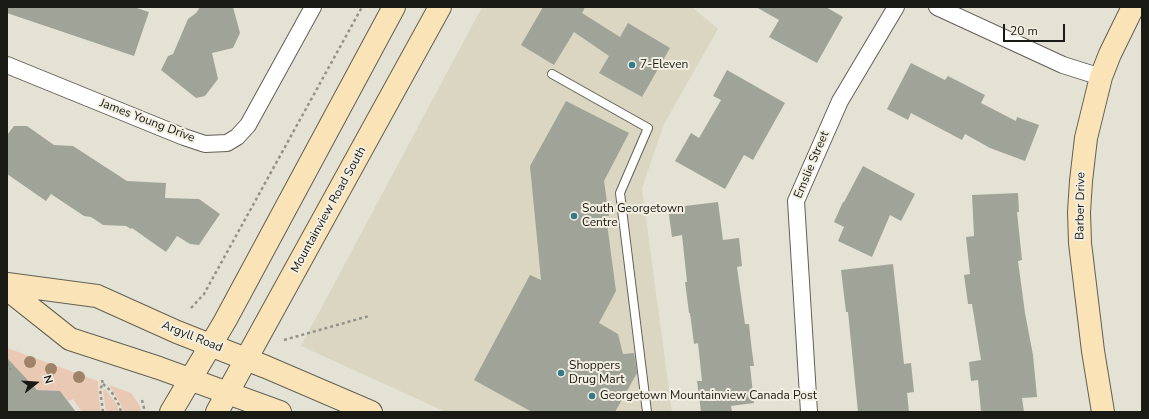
<!DOCTYPE html>
<style>
body{margin:0}
#map{position:relative;width:1149px;height:419px;overflow:hidden;background:#e4e2d5;font-family:"Nunito Sans",sans-serif}
canvas{display:block}
.frame{position:absolute;inset:0;border:8px solid #1a1a15;pointer-events:none}
.north{position:absolute;left:16px;top:363px;width:40px;height:40px;-webkit-text-stroke:3px #f2efe2;paint-order:stroke;rotate:73deg;font-size:11px;font-weight:700;line-height:16px;text-align:center;color:#1a1a15}
.north::after{content:'';display:block;margin:auto;width:14px;height:18px;background:#1a1a15;clip-path:polygon(50% 0,100% 100%,50% 72%,0 100%)}
.scale{position:absolute;left:1003px;top:24px;width:62px;height:18px;box-sizing:border-box;border:2px solid #1a1a15;border-top:0;padding-left:5px;font-size:12px;line-height:14px;white-space:nowrap;color:#1a1a15;-webkit-text-stroke:3px #f2efe2;paint-order:stroke}
</style>
<div id="map">
<canvas width="1149" height="419"></canvas>
<div class="frame"></div>
<div class="north">N</div>
<div class="scale">20 m</div>
</div>
<script>
const c = document.querySelector('canvas').getContext('2d');
c.lineJoin = 'round';
function fill(path, color) {
  c.fillStyle = color;
  c.fill(path, 'evenodd');
}
function poly(rows) {
  const path = new Path2D();
  for (const r of rows) {
    path.moveTo(r[0], r[1]);
    for (let i = 2; i < r.length; i += 2) path.lineTo(r[i], r[i + 1]);
  }
  return path;
}
function strokePath(path, color, width, dash) {
  c.strokeStyle = color;
  c.lineWidth = width;
  c.lineCap = dash ? 'butt' : 'round';
  c.setLineDash(dash || []);
  c.stroke(path);
}
function label(font, color, halo, rows, align = 'center') {
  c.font = font + ' "Nunito Sans",sans-serif';
  c.lineWidth = 4;
  c.setLineDash([]);
  c.textBaseline = 'middle';
  c.strokeStyle = halo;
  c.fillStyle = color;
  for (const [text, x, y, turn = 0] of rows) {
    c.save();
    c.translate(x, y);
    c.rotate((+turn || 0) * Math.PI / 180);
    c.textAlign = isNaN(turn) ? turn : align;
    if (halo) c.strokeText(text, 0, 0);
    c.fillText(text, 0, 0);
    c.restore();
  }
}
fill(poly([
 [482,7,692,7,718,29,664,124,642,188,672,412,446,412,301,346]
]), '#dad6c1');
fill(poly([
 [7,348,98,381,99,401,101,412,82,412,73,399,68,401,60,391,37,390,7,359],
 [109,385,131,393,140,406,141,412,123,412,121,404],
 [105,389,117,405,119,412,106,412,103,391]
]), '#e9c8b4');
fill(poly([
 [7,7,134,7,149,12,134,56,7,13],
 [200,7,233,7,240,33,233,48,212,53,218,79,205,96,196,98,161,70,168,56,173,54,188,19,196,13],
 [543,7,585,7,582,13,620,37,628,23,670,48,642,97,599,73,609,56,574,32,554,65,521,45],
 [756,7,826,7,843,17,817,63,769,37,779,20],
 [911,63,945,80,948,76,985,95,981,103,1016,121,1017,117,1039,125,1025,161,990,148,965,134,962,140,911,113,908,120,887,109],
 [727,70,785,103,753,160,744,155,725,189,675,161,691,133,699,138,721,100,713,96],
 [566,101,629,133,604,181,609,216,606,216,616,291,599,323,618,334,623,354,634,353,637,373,615,412,532,412,474,380,530,275,541,280,530,166],
 [14,126,27,126,54,145,73,146,127,181,166,183,165,198,199,199,220,214,199,245,190,244,177,236,166,252,132,228,131,229,126,226,103,225,91,217,84,216,51,194,46,201,7,174,7,135],
 [863,166,915,194,901,221,890,215,872,257,838,241,844,227,834,222,843,202,844,202],
 [1018,193,1019,212,1017,212,1022,260,1018,261,1025,313,1033,355,1037,397,1022,398,1024,412,981,412,978,380,971,381,969,362,981,360,972,304,968,304,964,275,970,274,966,237,974,236,972,195],
 [718,202,723,240,739,238,742,266,737,267,745,324,749,324,751,343,754,366,750,366,754,403,731,406,732,412,701,412,697,381,702,381,698,343,694,344,690,313,689,313,685,282,687,282,682,235,672,237,668,208],
 [893,264,904,364,911,363,914,392,907,393,909,412,858,412,848,312,846,312,841,270],
 [7,358,37,390,60,391,76,412,7,412]
]), '#a0a498');
const lane = poly([
 [552,74,648,128,620,193,647,412]
]);
const street = poly([
 [937,7,1063,65,1101,77],
 [7,65,184,137,205,144,227,143,237,137,248,125,313,7],
 [809,412,796,201,840,101,896,7]
]);
const secondary = poly([
 [7,284,97,296,177,332,266,367,371,412],
 [7,289,70,339,159,368,280,412],
 [171,412,225,321,394,7],
 [217,412,440,7],
 [1103,412,1093,351,1080,243,1079,212,1081,181,1086,138,1101,77,1110,54,1133,7]
]);
strokePath(lane, '#626054', 10);
strokePath(street, '#626054', 18);
strokePath(secondary, '#626054', 24);
strokePath(poly([
 [191,308,204,294,362,7],
 [284,340,369,316],
 [7,363,11,370],
 [102,380,103,384,100,389,103,412],
 [103,384,111,391,119,405,121,412],
 [142,400,145,412]
]), '#949389', 2.5, [3, 3]);
strokePath(lane, '#fff', 8);
strokePath(street, '#fff', 16);
strokePath(secondary, '#fae3b6', 22);
c.fillStyle = '#9f8369';
for (const [x, y] of [
 [30,362],
 [51,369],
 [79,377]
]) {
  c.beginPath();
  c.arc(x, y, 6, 0, 2 * Math.PI);
  c.fill();
}
for (const [x, y, r, color] of [
 [632,65,4,"#347987"],
 [574,216,4,"#347987"],
 [561,373,4,"#347987"],
 [592,396,4,"#347987"]
]) {
  const dot = new Path2D();
  dot.arc(x, y, r, 0, 2 * Math.PI);
  c.fillStyle = color;
  c.fill(dot);
  strokePath(dot, '#f2efe2', 1.5);
}
label('12px', '#1a1a15', '#f2efe2', [
 ["7-Eleven",640,65],
 ["South Georgetown",582,209],
 ["Centre",582,223],
 ["Shoppers",569,366],
 ["Drug Mart",569,380],
 ["Georgetown Mountainview Canada Post",600,396]
], 'left');
label('12px', '#1a1a15', '#f2efe2', [
 ["James Young Drive",147,121,21],
 ["Emslie Street",812,165,-67],
 ["Barber Drive",1081,206,-89],
 ["Mountainview Road South",329,210,-61],
 ["Argyll Road",192,337,22]
]);
</script>
